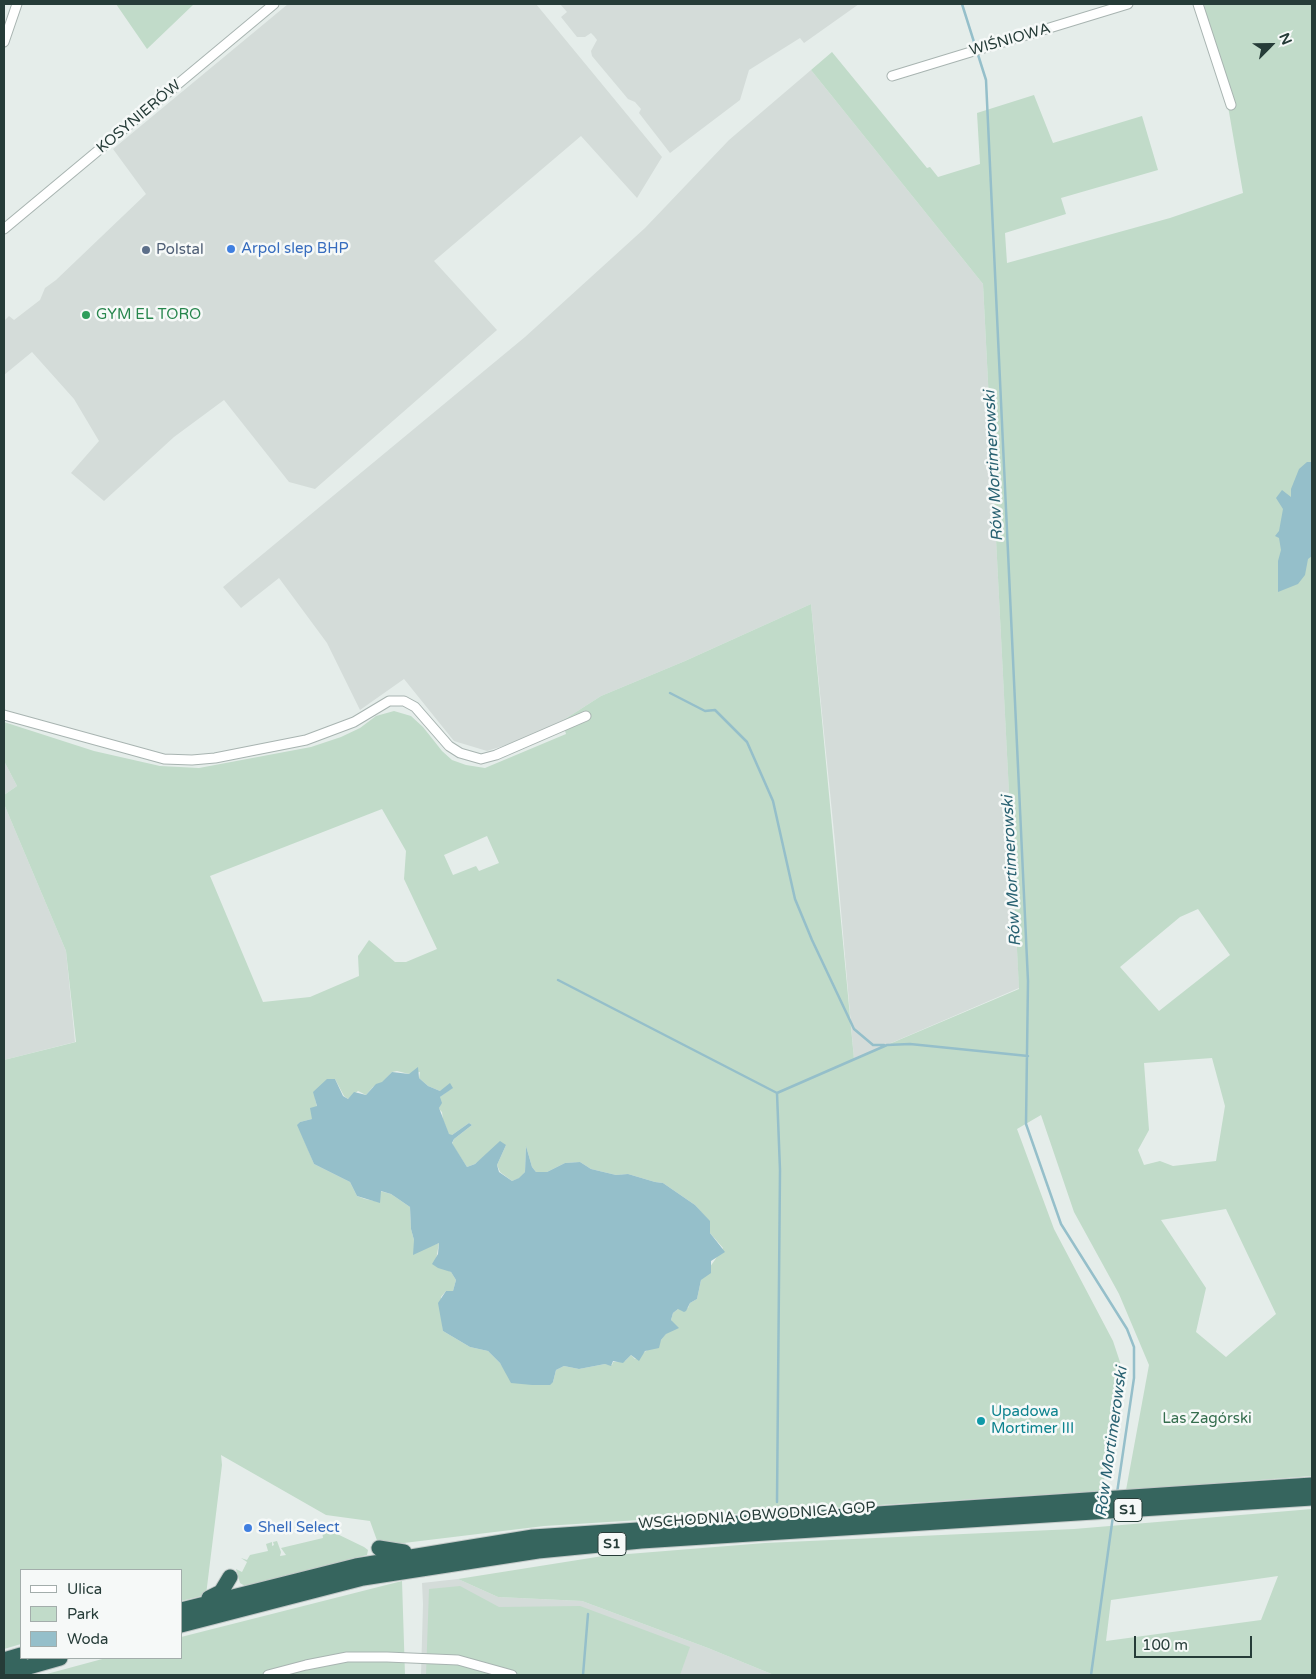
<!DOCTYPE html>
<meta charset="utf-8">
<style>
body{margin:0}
#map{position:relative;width:1316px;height:1679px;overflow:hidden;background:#e5edea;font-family:"Varela Round",sans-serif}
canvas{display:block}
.frame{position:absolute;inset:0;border:5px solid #263c38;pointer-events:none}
.legend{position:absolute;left:20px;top:1569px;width:162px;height:90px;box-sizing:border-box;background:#f6f9f8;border:1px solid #a3adab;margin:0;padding:6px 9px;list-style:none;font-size:15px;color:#263c38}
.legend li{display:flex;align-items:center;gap:10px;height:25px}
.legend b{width:25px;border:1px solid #a3adab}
.north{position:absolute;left:1246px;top:20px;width:50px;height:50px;-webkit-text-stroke:4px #f6f9f8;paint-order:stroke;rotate:67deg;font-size:14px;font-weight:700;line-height:20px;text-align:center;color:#263c38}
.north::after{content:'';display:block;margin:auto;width:18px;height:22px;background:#263c38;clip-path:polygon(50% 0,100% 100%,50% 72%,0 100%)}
.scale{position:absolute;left:1134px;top:1636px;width:118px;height:22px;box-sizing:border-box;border:2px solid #263c38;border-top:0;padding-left:6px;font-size:15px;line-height:18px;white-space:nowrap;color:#263c38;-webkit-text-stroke:4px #f6f9f8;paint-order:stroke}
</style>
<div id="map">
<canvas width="1316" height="1679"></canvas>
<div class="frame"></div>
<ul class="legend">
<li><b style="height:6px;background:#fff"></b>Ulica</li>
<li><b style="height:14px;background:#c1dbc9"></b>Park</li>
<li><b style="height:14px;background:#95bfca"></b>Woda</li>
</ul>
<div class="north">N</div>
<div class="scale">100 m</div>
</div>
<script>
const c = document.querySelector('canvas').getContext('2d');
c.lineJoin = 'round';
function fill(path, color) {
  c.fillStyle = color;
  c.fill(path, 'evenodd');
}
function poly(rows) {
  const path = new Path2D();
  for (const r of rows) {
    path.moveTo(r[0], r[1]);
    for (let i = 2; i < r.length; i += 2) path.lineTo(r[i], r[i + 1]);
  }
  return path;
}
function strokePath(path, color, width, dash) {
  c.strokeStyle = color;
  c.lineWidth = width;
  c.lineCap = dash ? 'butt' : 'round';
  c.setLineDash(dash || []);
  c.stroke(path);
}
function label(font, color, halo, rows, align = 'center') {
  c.font = font + ' "Varela Round",sans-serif';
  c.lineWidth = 5;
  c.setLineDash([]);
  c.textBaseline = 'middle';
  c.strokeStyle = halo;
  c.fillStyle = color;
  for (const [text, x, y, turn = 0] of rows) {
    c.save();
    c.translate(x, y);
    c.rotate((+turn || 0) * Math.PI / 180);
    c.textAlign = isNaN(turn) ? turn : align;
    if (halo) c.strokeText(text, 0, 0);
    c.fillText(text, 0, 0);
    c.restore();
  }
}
fill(poly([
 [288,4,536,4,662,157,637,198,581,136,434,261,497,330,315,489,289,482,224,400,174,437,104,501,71,473,99,441,74,399,32,352,4,375,4,321,9,316,14,320,40,300,45,288,56,280,146,194,113,149],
 [560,4,859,4,804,43,800,38,749,70,740,100,670,153,639,113,641,109,635,102,628,99,592,56,591,51,597,40,594,36,591,33,585,37,577,37,561,17,567,12],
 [811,70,983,284,1019,988,854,1059,835,842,811,604,685,661,601,696,562,721,519,741,487,751,454,741,404,679,360,710,327,643,279,578,241,608,223,587,525,337,645,228,729,140],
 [4,761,17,786,4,795],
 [4,804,66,951,75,1042,4,1060],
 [458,1579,498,1597,582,1601,708,1648,774,1675,421,1675,423,1604,422,1583]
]), '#d4dcd9');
fill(poly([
 [116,4,194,4,147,49],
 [1204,4,1312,4,1312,1476,1126,1490,1149,1365,1119,1294,1074,1212,1041,1115,1017,1129,1054,1229,1113,1341,1123,1371,1116,1376,1103,1491,544,1526,379,1546,370,1521,326,1515,221,1455,222,1465,206,1595,181,1601,181,1570,21,1570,21,1644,4,1649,4,1060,76,1042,66,951,4,804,4,795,17,786,4,761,4,722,94,751,160,766,199,768,311,747,341,737,360,728,376,716,394,711,411,716,423,727,442,751,452,760,466,765,485,768,566,734,562,721,601,696,685,661,811,604,854,1059,1019,989,983,284,811,70,832,52,927,168,930,167,938,177,980,164,977,113,1034,95,1053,143,1142,116,1158,170,1061,198,1066,214,1005,233,1007,263,1170,218,1243,193,1229,112],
 [382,809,406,851,404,879,437,949,406,962,395,962,369,940,358,956,359,976,310,997,263,1002,210,876],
 [487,836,499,863,479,871,476,866,453,875,444,855],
 [1198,909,1230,955,1159,1011,1120,967,1180,917],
 [1212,1058,1225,1106,1216,1161,1173,1166,1160,1161,1144,1165,1138,1150,1149,1130,1144,1063],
 [397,1071,409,1074,420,1072,419,1078,428,1086,440,1091,452,1088,440,1097,439,1109,442,1112,443,1120,449,1135,452,1135,469,1123,472,1125,454,1139,452,1144,467,1167,475,1164,495,1148,506,1145,497,1165,500,1172,512,1181,520,1178,525,1172,526,1146,532,1167,536,1172,547,1172,565,1163,580,1162,591,1169,616,1175,628,1174,655,1182,663,1183,695,1205,709,1221,710,1233,723,1248,701,1280,697,1299,690,1303,688,1308,678,1309,673,1313,671,1320,673,1324,661,1340,635,1359,631,1355,625,1361,613,1362,612,1365,605,1364,579,1369,564,1366,556,1370,553,1382,507,1373,500,1363,488,1351,470,1347,443,1331,441,1297,446,1291,453,1291,456,1280,451,1272,445,1269,436,1260,439,1243,428,1247,414,1240,411,1229,410,1207,391,1194,380,1191,380,1202,365,1199,357,1196,350,1182,314,1164,298,1125,300,1122,312,1119,313,1107,317,1107,315,1098,335,1079,344,1096,348,1099,358,1091,366,1095,373,1087,382,1083,392,1072],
 [1226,1209,1276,1314,1226,1357,1196,1332,1206,1288,1161,1220],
 [1312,1509,1312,1675,774,1675,708,1648,582,1601,498,1597,458,1579,603,1556,765,1543,1074,1529],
 [1278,1576,1261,1620,1106,1641,1111,1600],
 [322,1531,331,1531,364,1547,368,1550,367,1555,245,1586,240,1583,236,1569,242,1572,247,1562,241,1558,247,1560,250,1555,268,1551,266,1544,272,1542,272,1546,274,1545,273,1542,277,1541,281,1552,280,1556,286,1555,281,1548,323,1538],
 [402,1581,405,1675,43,1675,106,1658,181,1658,181,1637],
 [460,1586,499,1607,580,1606,690,1647,680,1675,426,1675,429,1589]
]), '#c1dbc9');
fill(poly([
 [1307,462,1312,462,1312,556,1308,559,1305,575,1298,584,1278,592,1278,561,1281,550,1279,538,1275,536,1279,531,1283,509,1276,498,1282,490,1291,497,1291,489,1299,469],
 [418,1067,419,1078,428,1086,440,1091,450,1083,453,1088,440,1097,442,1103,439,1108,449,1134,452,1135,469,1123,472,1125,454,1139,452,1143,467,1167,475,1164,500,1141,506,1145,497,1165,499,1172,512,1181,519,1178,525,1172,526,1146,532,1167,536,1172,547,1172,565,1163,580,1162,591,1169,616,1175,628,1174,655,1182,663,1183,695,1205,710,1221,710,1233,725,1252,711,1261,711,1273,701,1280,697,1299,690,1303,686,1311,684,1312,678,1309,673,1313,671,1320,679,1328,666,1334,661,1340,659,1348,645,1351,639,1361,631,1355,623,1363,613,1361,611,1366,605,1364,579,1369,564,1366,556,1370,553,1382,550,1385,532,1385,511,1383,500,1363,488,1351,470,1347,443,1331,438,1303,446,1291,453,1291,456,1280,451,1272,438,1268,432,1264,438,1254,439,1243,413,1255,414,1240,411,1229,410,1207,391,1194,381,1191,380,1203,357,1196,350,1182,314,1164,297,1125,300,1122,312,1119,310,1108,317,1106,313,1092,327,1079,335,1079,343,1096,348,1099,354,1092,366,1095,376,1084,382,1082,392,1072,409,1074]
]), '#95bfca');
strokePath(poly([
 [962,4,986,80,1028,981,1026,1124,1061,1224,1127,1329,1134,1347,1134,1378,1117,1493],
 [670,693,705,711,715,710,747,742,773,801,795,899,812,940,854,1029,873,1045,884,1045],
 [558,980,777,1093,887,1045,910,1044,1028,1056],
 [777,1093,780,1170,777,1502],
 [583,1675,588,1614],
 [1091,1675,1113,1516]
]), '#95bfca', 2.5);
const minor = poly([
 [1198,4,1231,105],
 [4,42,17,4],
 [892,76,1128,4],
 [4,229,274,4],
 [4,715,164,759,192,760,215,758,306,740,354,722,389,701,404,701,415,707,449,746,460,753,481,759,496,755,586,716],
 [268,1675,306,1665,347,1657,387,1657,458,1660,512,1675]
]);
const motorway = poly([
 [379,1548,404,1552],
 [209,1598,221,1592,230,1577],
 [181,1610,356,1566,533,1537,1312,1485],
 [181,1625,363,1578,538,1551,641,1541,1312,1498],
 [4,1660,21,1655],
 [4,1674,60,1658]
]);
strokePath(minor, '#a8b4b1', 11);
strokePath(motorway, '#c2c8c7', 17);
strokePath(minor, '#fff', 9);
strokePath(motorway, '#36655e', 15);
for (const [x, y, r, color] of [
 [231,249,5,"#3f7fe0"],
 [146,250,5,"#5c6f8a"],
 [86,315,5,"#2e9e5b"],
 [981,1421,5,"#0f9aa8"],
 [248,1528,5,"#3f7fe0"]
]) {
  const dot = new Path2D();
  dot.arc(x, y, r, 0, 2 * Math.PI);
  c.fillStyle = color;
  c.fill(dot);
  strokePath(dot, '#f6f9f8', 2);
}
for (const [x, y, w] of [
 [1128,1510,28],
 [612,1544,28]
]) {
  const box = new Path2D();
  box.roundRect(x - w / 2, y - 11.5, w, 23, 4);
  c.fillStyle = '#f6f9f8';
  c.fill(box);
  strokePath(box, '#263c38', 1);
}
label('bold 14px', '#263c38', null, [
 ["S1",1128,1510],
 ["S1",612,1544]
]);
label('15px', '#263c38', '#f6f9f8', [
 ["WIŚNIOWA",1010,40,-16],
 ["KOSYNIERÓW",139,117,-40],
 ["WSCHODNIA OBWODNICA GOP",757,1516,-4]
]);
label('15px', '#366cbe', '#f6f9f8', [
 ["Arpol slep BHP",241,249],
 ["Shell Select",258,1528]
], 'left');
label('15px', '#4e5e75', '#f6f9f8', [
 ["Polstal",156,250]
], 'left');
label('15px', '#27864d', '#f6f9f8', [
 ["GYM EL TORO",96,315]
], 'left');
label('15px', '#0d838f', '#f6f9f8', [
 ["Upadowa",991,1412],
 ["Mortimer III",991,1429]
], 'left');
label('15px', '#356e4e', '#f6f9f8', [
 ["Las Zagórski",1207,1419]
]);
label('italic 16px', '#286171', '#f6f9f8', [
 ["Rów Mortimerowski",994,466,-93],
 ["Rów Mortimerowski",1012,871,-93],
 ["Rów Mortimerowski",1112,1442,-82]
]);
</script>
